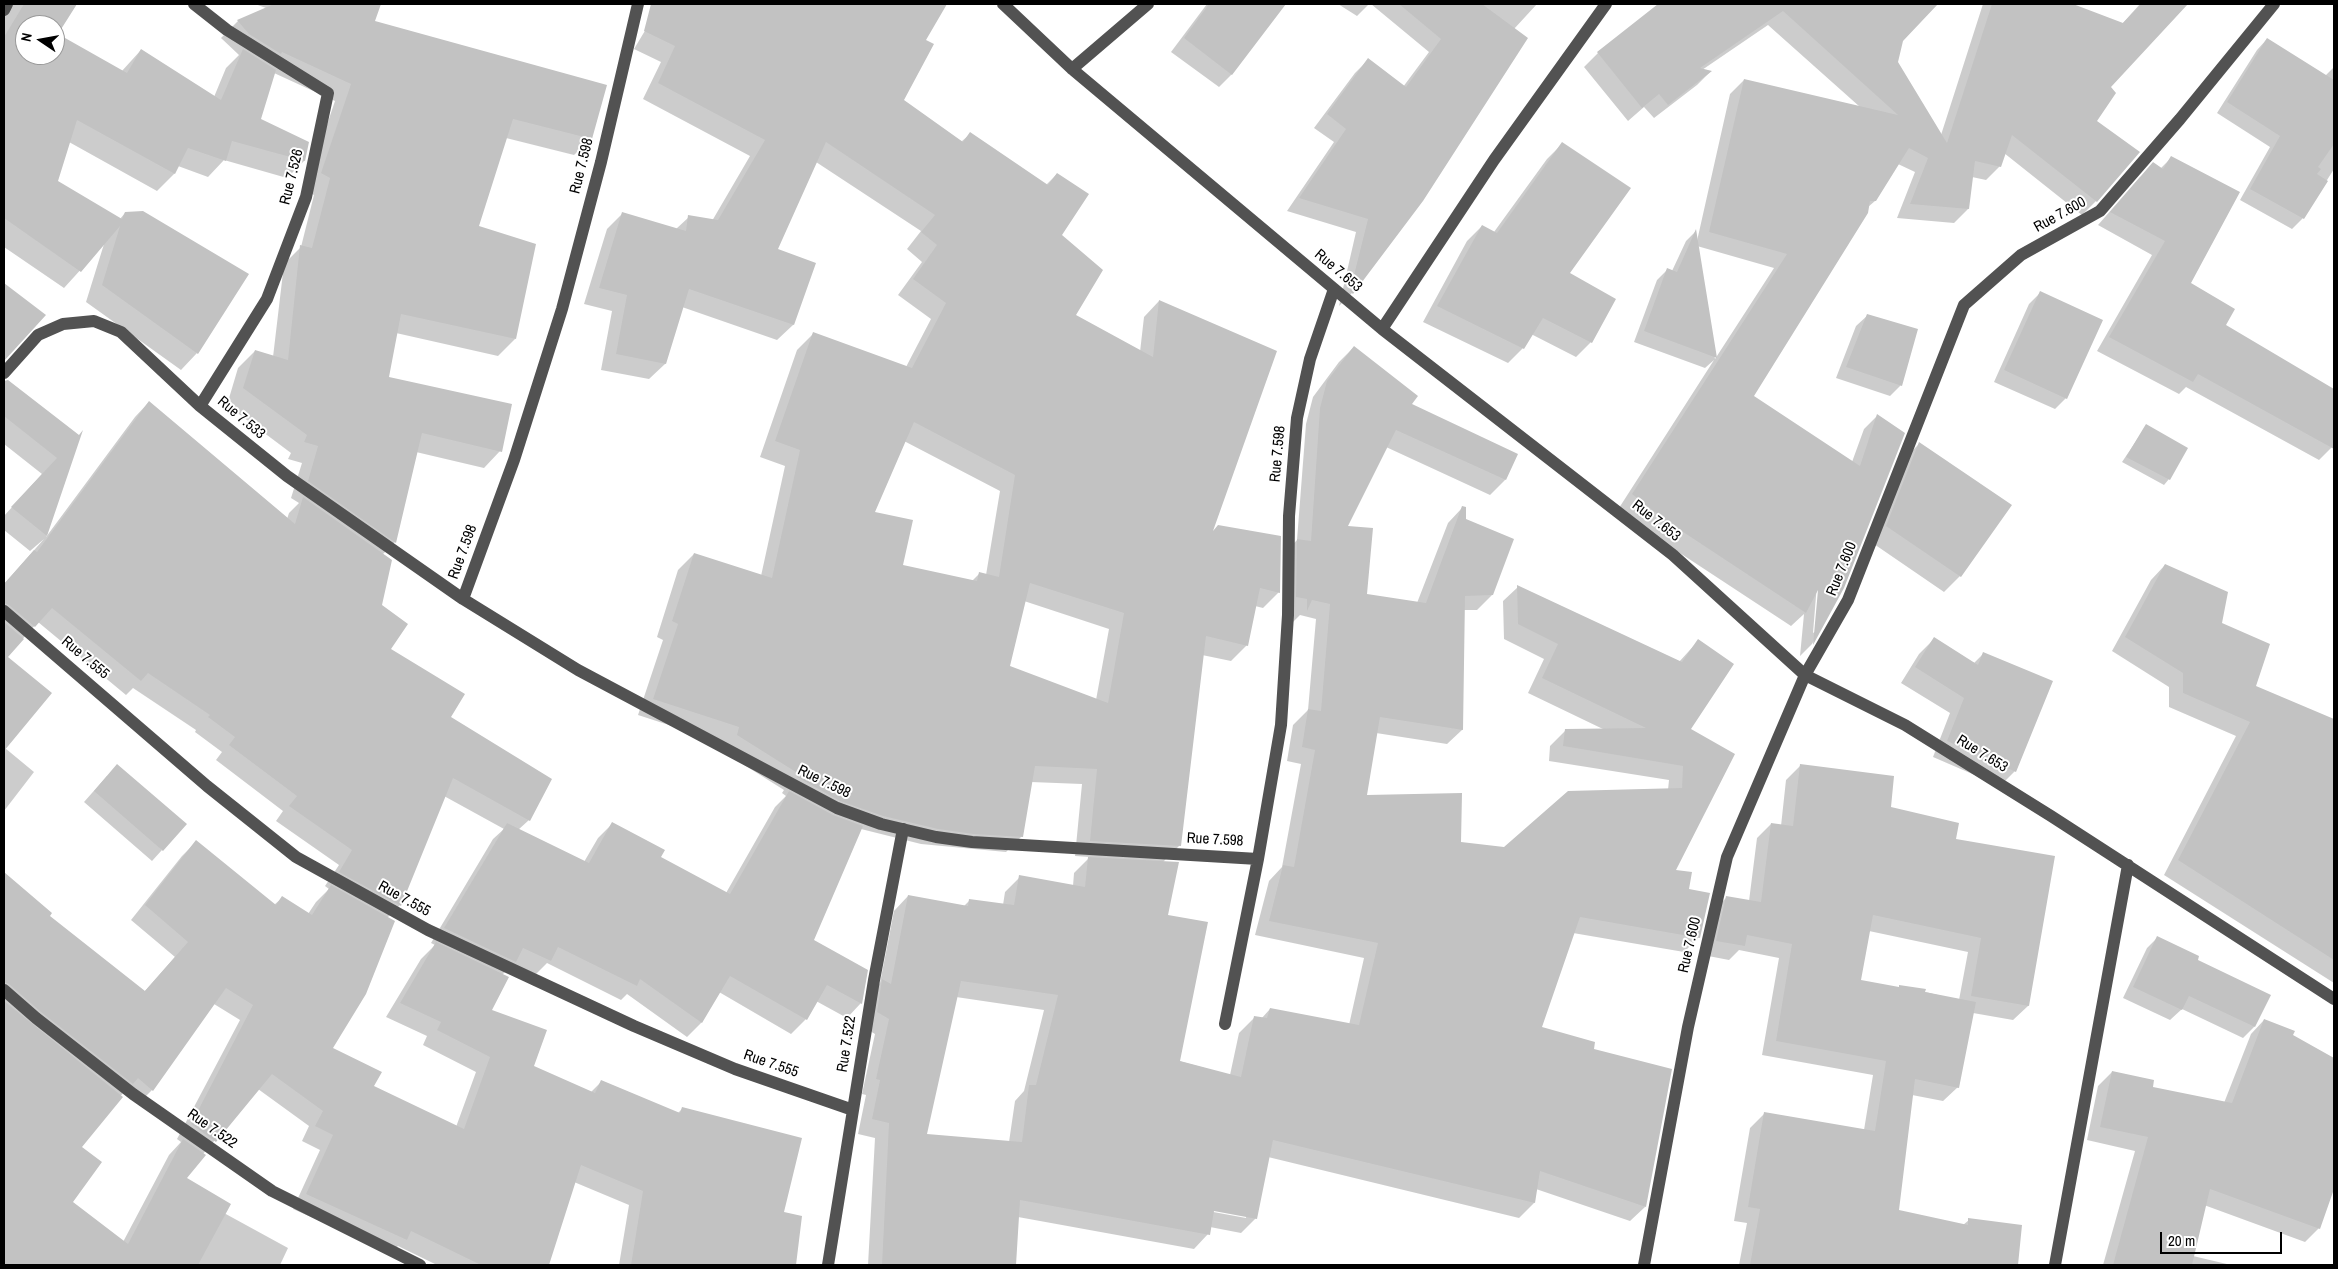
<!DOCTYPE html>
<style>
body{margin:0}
#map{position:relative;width:2338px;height:1269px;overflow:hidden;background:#fff;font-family:"Archivo Narrow",sans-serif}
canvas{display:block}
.frame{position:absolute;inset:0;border:5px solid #000;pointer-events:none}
.north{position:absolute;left:15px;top:15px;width:50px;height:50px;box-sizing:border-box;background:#fff;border:1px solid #999;border-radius:50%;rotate:282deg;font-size:14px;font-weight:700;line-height:20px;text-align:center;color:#000}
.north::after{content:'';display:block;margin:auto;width:18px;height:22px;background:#000;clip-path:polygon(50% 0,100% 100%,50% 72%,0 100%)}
.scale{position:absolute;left:2160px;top:1232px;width:122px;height:22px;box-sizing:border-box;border:2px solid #000;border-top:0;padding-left:6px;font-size:15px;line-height:18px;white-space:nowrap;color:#000;-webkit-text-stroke:4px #fff;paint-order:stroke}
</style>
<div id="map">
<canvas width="2338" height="1269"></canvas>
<div class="frame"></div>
<div class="north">N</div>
<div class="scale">20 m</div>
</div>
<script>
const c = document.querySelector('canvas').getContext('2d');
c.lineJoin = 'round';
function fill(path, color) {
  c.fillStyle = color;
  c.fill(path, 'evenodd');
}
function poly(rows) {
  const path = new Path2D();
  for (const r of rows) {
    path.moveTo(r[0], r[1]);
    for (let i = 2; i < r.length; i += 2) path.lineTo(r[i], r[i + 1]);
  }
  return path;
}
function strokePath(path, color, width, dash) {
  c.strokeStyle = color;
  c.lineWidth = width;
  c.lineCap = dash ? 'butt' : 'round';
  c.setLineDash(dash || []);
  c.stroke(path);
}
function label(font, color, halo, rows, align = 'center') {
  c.font = font + ' "Archivo Narrow",sans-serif';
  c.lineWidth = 4;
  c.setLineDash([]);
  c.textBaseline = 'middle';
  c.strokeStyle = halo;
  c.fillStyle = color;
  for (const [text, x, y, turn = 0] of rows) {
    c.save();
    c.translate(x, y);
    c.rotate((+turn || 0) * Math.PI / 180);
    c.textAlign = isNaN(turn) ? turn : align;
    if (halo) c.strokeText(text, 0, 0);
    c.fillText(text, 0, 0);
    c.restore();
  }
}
fill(poly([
 [4,4,76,4,56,34,121,72,141,50,214,97,226,68,239,55,221,38,238,21,266,8,255,4,380,4,374,22,591,139,574,155,506,138,478,227,515,339,498,356,396,333,388,378,500,451,484,468,416,452,395,542,383,554,380,606,390,649,449,718,529,820,518,830,584,862,598,838,612,824,659,857,726,893,775,807,786,796,782,793,784,790,722,751,724,743,638,715,663,640,657,637,678,570,694,554,761,576,785,466,760,457,797,350,813,334,906,367,931,319,898,295,922,262,907,249,921,231,816,162,776,250,814,263,793,325,777,340,682,307,665,364,649,379,601,370,612,311,584,304,607,229,623,213,676,229,689,217,712,221,750,156,643,99,661,62,634,49,661,4,945,4,924,40,902,100,961,142,970,134,1046,185,1057,174,1060,236,1074,315,1140,352,1144,317,1159,301,1211,534,1279,592,1263,608,1255,606,1247,645,1231,661,1202,655,1179,846,1162,863,1179,1061,1230,1075,1239,1033,1254,1018,1261,1019,1270,1009,1349,1025,1364,958,1255,935,1269,881,1282,867,1301,764,1287,761,1293,725,1308,710,1316,619,1300,615,1292,623,1283,555,1297,540,1306,424,1313,397,1339,362,1354,347,1410,404,1516,454,1505,480,1490,495,1386,447,1346,528,1366,596,1417,603,1448,523,1462,508,1492,595,1477,610,1464,610,1462,730,1447,744,1376,733,1366,796,1460,843,1504,848,1668,790,1669,780,1549,761,1550,746,1565,731,1605,730,1528,693,1544,659,1504,639,1503,601,1518,587,1679,662,1698,641,1674,871,1687,890,1699,937,1684,952,1573,933,1541,1028,1592,1050,1645,1207,1630,1221,1536,1189,1534,1203,1519,1218,1268,1157,1256,1218,1241,1233,1210,1227,1208,1234,1194,1249,1018,1217,1015,1265,868,1265,875,1138,858,1134,866,1095,862,1094,875,1034,863,1027,868,995,880,983,894,911,908,896,963,907,970,900,1003,905,1005,892,1020,877,1073,886,1074,873,1090,857,1075,856,1082,784,1031,782,1022,836,1006,852,921,844,861,829,813,940,866,971,861,1003,847,1018,816,1001,806,1019,791,1034,719,992,701,1023,687,1037,627,994,621,1000,547,963,536,974,513,964,502,975,490,1011,532,1067,591,1092,602,1081,678,1113,682,1109,783,1213,800,1217,795,1265,619,1265,629,1205,574,1182,548,1265,437,1265,398,1246,391,1253,293,1209,320,1150,302,1141,309,1126,258,1089,203,1154,185,1179,224,1213,288,1248,280,1265,4,1265,4,873,51,913,48,916,144,992,175,957,131,920,182,856,196,842,274,905,282,898,308,914,316,902,329,889,325,886,339,865,276,821,283,811,216,760,222,752,195,732,196,730,133,688,126,695,38,622,6,657,5,748,34,772,4,811,4,584,44,539,30,551,4,530,4,516,42,474,4,444,4,416,26,395,79,436,80,435,46,537,135,417,149,402,287,519,289,513,299,503,291,498,302,463,288,459,291,453,227,405,238,368,255,351,273,357,284,264,301,247,314,195,305,190,335,101,274,73,260,120,308,143,304,161,287,178,224,160,208,177,178,166,174,174,157,191,69,142,56,181,120,219,125,213,197,353,181,370,86,302,104,244,64,288,4,247],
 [25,25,55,25,55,55,25,55],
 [904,441,1000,491,986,575,980,573,972,581,901,566,873,513],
 [1024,601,1109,629,1096,700,1009,667],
 [444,796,504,829,493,839,431,943,435,945,421,959,386,1017,427,1036,423,1045,476,1072,456,1127,373,1087,331,1048,387,918,400,905],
 [956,997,1044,1010,1024,1091,1015,1101,1009,1142,925,1135],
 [214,1004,240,1020,177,1139,181,1142,169,1155,123,1242,72,1202,80,1148,123,1093,138,1104,152,1090],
 [1208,1209,1246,1215,1246,1218,1208,1211],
 [1207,4,1283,4,1232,74,1219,87,1171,52],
 [1338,4,1369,4,1357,16],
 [1371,4,1537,4,1514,29,1422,200,1352,293,1339,306,1356,232,1287,211,1334,142,1314,128,1355,73,1368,60,1403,87,1429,52],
 [1660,4,1936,4,1902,40,1897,62,1941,135,1983,4,2069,4,2122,24,2140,4,2186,4,2110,87,2095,121,2096,201,2082,215,2004,153,2000,166,1986,180,1972,177,1968,209,1954,223,1897,218,1915,172,1898,164,1875,201,1868,207,1752,396,1852,462,1864,429,1877,416,1843,588,1812,644,1800,656,1804,614,1791,626,1651,534,1619,508,1714,360,1705,368,1634,342,1657,280,1667,270,1672,271,1686,241,1695,232,1697,241,1730,94,1744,80,1860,107,1768,25,1702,70,1710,72,1697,85,1654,118,1644,107,1628,121,1584,67,1598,53],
 [1697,246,1774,268,1715,359],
 [1817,584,1820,584,1816,631,1813,633],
 [2267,39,2325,76,2334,67,2334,169,2303,218,2292,229,2240,200,2270,147,2217,113,2257,50],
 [1562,144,1569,273,1591,342,1576,357,1531,334,1523,348,1508,363,1423,322,1467,241,1482,226,1494,232,1547,159],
 [2172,157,2189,283,2224,326,2334,391,2334,430,2332,447,2319,460,2186,387,2179,394,2097,351,2152,255,2098,225,2140,177,2160,169],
 [4,284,44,315,4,359],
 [2040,293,2066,398,2055,409,1994,382,2029,304],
 [1868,315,1901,385,1890,396,1836,378,1856,326],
 [2147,425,2169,479,2164,485,2122,462],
 [1919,444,1960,576,1944,592,1871,542,1903,460],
 [2165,565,2221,623,2254,687,2334,721,2334,983,2164,875,2236,736,2169,707,2169,687,2112,651,2151,580],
 [1934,639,1974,663,1983,654,2015,771,2000,786,1933,757,1950,713,1901,683,1919,654],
 [1800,766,1954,840,2054,857,2028,1006,2013,1020,1973,1013,1958,1087,1943,1101,1912,1095,1898,1211,1963,1225,1969,1220,2021,1226,2016,1265,1739,1265,1747,1223,1734,1221,1750,1128,1764,1114,1864,1130,1873,1075,1762,1055,1779,958,1739,950,1729,960,1703,955,1713,911,1727,897,1749,901,1757,838,1771,824,1781,826,1786,780],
 [1869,931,1968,952,1959,1000,1900,986,1898,988,1860,981],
 [107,776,162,850,152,861,84,802],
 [2158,937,2196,961,2269,996,2254,1027,2243,1038,2182,1009,2170,1020,2123,998,2147,948],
 [2264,1020,2334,1060,2334,1185,2319,1228,2305,1242,2204,1205,2193,1256,2231,1265,2103,1265,2135,1151,2087,1140,2098,1086,2112,1072,2151,1088,2224,1103,2251,1034]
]), '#0003');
fill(poly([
 [24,4,77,4,58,34,127,73,141,49,221,100,243,49,276,70,261,119,309,142,305,161,232,141,226,161,188,148,175,174,77,120,58,181,122,219,125,212,143,211,249,274,198,354,102,285,120,226,81,272,4,218,4,37],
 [25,25,55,25,55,55,25,55],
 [274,4,381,4,375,21,607,85,592,139,513,119,479,226,536,244,516,339,401,314,389,377,512,404,502,452,422,433,396,543,308,481,318,446,304,442,307,435,243,388,255,350,288,360,300,245,312,248,330,178,321,173,351,84,282,52,281,54,249,34,237,20],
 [651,4,947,4,926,40,934,44,904,100,963,142,970,132,1048,185,1057,173,1089,194,1062,235,1103,270,1076,315,1153,357,1159,300,1277,351,1213,531,1218,525,1281,536,1280,593,1260,588,1248,646,1206,636,1181,846,1090,841,1097,769,1035,766,1023,837,973,834,938,829,883,816,840,801,797,777,799,774,737,735,739,727,653,699,678,624,672,621,694,553,772,578,800,450,775,441,813,332,912,368,946,303,913,279,937,245,921,232,935,215,826,142,778,249,816,263,794,325,689,289,666,364,616,354,627,295,599,288,622,212,686,231,688,215,718,220,765,140,658,83,675,46,644,31],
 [914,422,1015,475,999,577,979,572,977,581,903,565,913,520,875,512],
 [1030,583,1124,613,1108,703,1010,666],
 [1209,4,1286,4,1232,75,1184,38],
 [1399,4,1482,4,1528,38,1423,201,1353,294,1350,291,1368,219,1299,198,1346,129,1327,114,1368,58,1406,87,1441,39],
 [1658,4,1938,4,1903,41,1898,62,1947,143,1992,4,2073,4,2123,23,2141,4,2188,4,2111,87,2116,93,2097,121,2140,152,2097,202,2012,135,2001,167,1975,161,1969,209,1910,204,1928,158,1909,148,1876,201,1870,201,1868,213,1754,396,1860,466,1877,414,1905,433,1844,588,1813,645,1818,590,1806,613,1665,520,1632,494,1787,254,1709,232,1744,79,1898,115,1783,11,1700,68,1712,71,1668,105,1659,94,1642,108,1597,52],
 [2267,38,2334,80,2334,144,2318,167,2321,169,2317,174,2328,181,2304,219,2250,189,2280,136,2227,102],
 [1562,142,1631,188,1570,273,1616,299,1592,343,1543,318,1524,349,1437,306,1482,225,1497,233],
 [2171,156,2240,192,2191,283,2235,309,2226,325,2334,389,2334,449,2198,374,2193,382,2109,337,2165,241,2110,212,2153,162,2163,169],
 [1696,229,1717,358,1644,331,1667,268,1677,272],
 [4,283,46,315,4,361],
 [2040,291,2103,320,2067,399,2004,370],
 [1867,314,1918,329,1902,386,1846,367],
 [1354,346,1418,396,1412,404,1518,454,1506,480,1396,430,1348,526,1373,528,1367,594,1426,603,1462,506,1466,507,1466,519,1514,539,1493,595,1465,596,1463,730,1380,717,1367,795,1462,793,1461,842,1504,847,1568,791,1682,788,1683,766,1563,746,1565,729,1646,728,1542,678,1558,644,1518,624,1517,585,1682,662,1698,639,1734,664,1691,729,1735,754,1676,870,1692,872,1689,889,1710,893,1700,938,1580,917,1542,1027,1595,1042,1594,1049,1672,1069,1646,1207,1540,1171,1535,1203,1273,1140,1257,1219,1214,1211,1210,1235,1020,1200,1016,1265,882,1265,889,1123,872,1119,880,1080,876,1079,889,1019,877,1012,882,979,891,984,908,895,968,906,969,899,1014,905,1019,875,1085,887,1088,857,1179,862,1168,915,1208,922,1180,1061,1241,1077,1254,1016,1267,1018,1270,1008,1359,1025,1378,943,1269,921,1283,865,1294,867,1315,750,1302,747,1308,709,1321,711,1330,604,1312,600,1307,611,1307,599,1296,597,1297,539,1311,541,1320,408,1327,381],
 [961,981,1058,995,1036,1085,1029,1085,1022,1142,927,1134],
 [8,380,79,435,83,430,47,536,11,507,57,458,4,416,4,381],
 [149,401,295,524,303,497,392,560,382,605,408,624,391,649,465,694,451,717,552,779,530,821,453,778,401,906,339,872,352,850,289,806,297,796,229,745,235,737,208,717,210,715,148,673,141,681,52,608,35,627,9,605,4,603,4,584,34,550,37,552],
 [2146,424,2188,448,2170,480,2126,457],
 [1919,442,2012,505,1961,577,1886,526],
 [2165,564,2228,592,2222,623,2270,644,2256,686,2334,719,2334,960,2178,860,2250,722,2183,693,2183,673,2125,637],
 [4,622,24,639,8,657,52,693,4,751],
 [1934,637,1978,665,1983,652,2053,681,2016,772,1947,741,1964,698,1915,667],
 [117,764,187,824,163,851,94,791],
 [1800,764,1894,776,1891,807,1959,823,1956,839,2055,856,2029,1006,1971,996,1981,938,1873,915,1861,980,1899,987,1899,985,1926,989,1925,992,1976,1002,1959,1088,1915,1079,1899,1210,1968,1225,1968,1218,2022,1225,2018,1265,1750,1265,1760,1209,1748,1207,1764,1112,1875,1131,1886,1061,1776,1041,1792,944,1747,935,1745,946,1716,941,1726,896,1761,902,1771,823,1793,826],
 [789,791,833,815,863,826,814,940,868,970,862,1004,827,985,807,1020,730,976,702,1023,640,979,637,986,558,947,551,961,523,948,516,962,444,928,507,823,589,863,612,822,665,850,661,857,730,894],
 [196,840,276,905,282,896,312,915,331,885,395,921,366,994,333,1048,382,1072,374,1086,464,1129,490,1057,437,1030,441,1022,400,1003,436,942,509,977,492,1010,547,1030,534,1066,595,1093,601,1080,680,1113,682,1107,802,1138,784,1212,802,1216,796,1265,631,1265,643,1191,581,1165,549,1265,481,1265,411,1231,407,1240,306,1194,333,1135,315,1126,323,1111,272,1074,216,1142,191,1124,253,1005,226,988,153,1091,138,1078,133,1084,41,1012,9,984,4,982,4,872,52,913,50,916,145,991,188,942,145,905],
 [2157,936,2199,956,2198,960,2271,995,2255,1027,2189,996,2182,1010,2133,987],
 [4,1001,123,1097,82,1147,102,1162,73,1202,128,1244,183,1139,206,1155,187,1178,231,1204,198,1265,4,1265],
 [2264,1019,2295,1031,2293,1035,2334,1058,2334,1189,2320,1229,2210,1189,2192,1265,2113,1265,2148,1137,2100,1127,2112,1071,2154,1080,2153,1087,2232,1103]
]), '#c2c2c2');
strokePath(poly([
 [194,4,227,30,328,93,306,197,267,299,200,406],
 [638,4,601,162,562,309,514,460,463,599,578,670,837,808,881,824,936,837,972,842,1258,859,1281,725,1288,615,1289,516,1297,418,1310,359,1334,289],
 [1003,4,1072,69,1382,329,1673,555,1805,675,1905,725,2051,816,2334,999],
 [4,10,7,4],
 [1072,69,1148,4],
 [1382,329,1494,160,1606,4],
 [4,373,38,335,63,324,94,321,121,332,200,406,287,476,463,599],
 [4,611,207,786,296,857,428,930,634,1026,735,1069,853,1110],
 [4,990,36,1018,133,1094,272,1191,420,1265],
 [1225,1024,1258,859],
 [828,1265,874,980,903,829],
 [1644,1265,1688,1027,1727,857,1805,675,1848,600,1964,305,2021,255,2100,211,2180,119,2274,4],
 [2055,1265,2128,865]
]), '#525252', 12);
label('15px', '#000', '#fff', [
 ["Rue 7.598",582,166,-76],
 ["Rue 7.526",292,177,-76],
 ["Rue 7.600",2060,215,-29],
 ["Rue 7.653",1338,271,40],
 ["Rue 7.533",241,418,40],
 ["Rue 7.598",1278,454,-85],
 ["Rue 7.653",1656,521,38],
 ["Rue 7.598",463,552,-70],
 ["Rue 7.600",1842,569,-68],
 ["Rue 7.555",85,658,40],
 ["Rue 7.653",1982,754,32],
 ["Rue 7.598",824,782,26],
 ["Rue 7.598",1215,840,3],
 ["Rue 7.555",404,899,29],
 ["Rue 7.600",1690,945,-77],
 ["Rue 7.522",847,1044,-81],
 ["Rue 7.555",771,1064,19],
 ["Rue 7.522",212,1129,35]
]);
</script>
